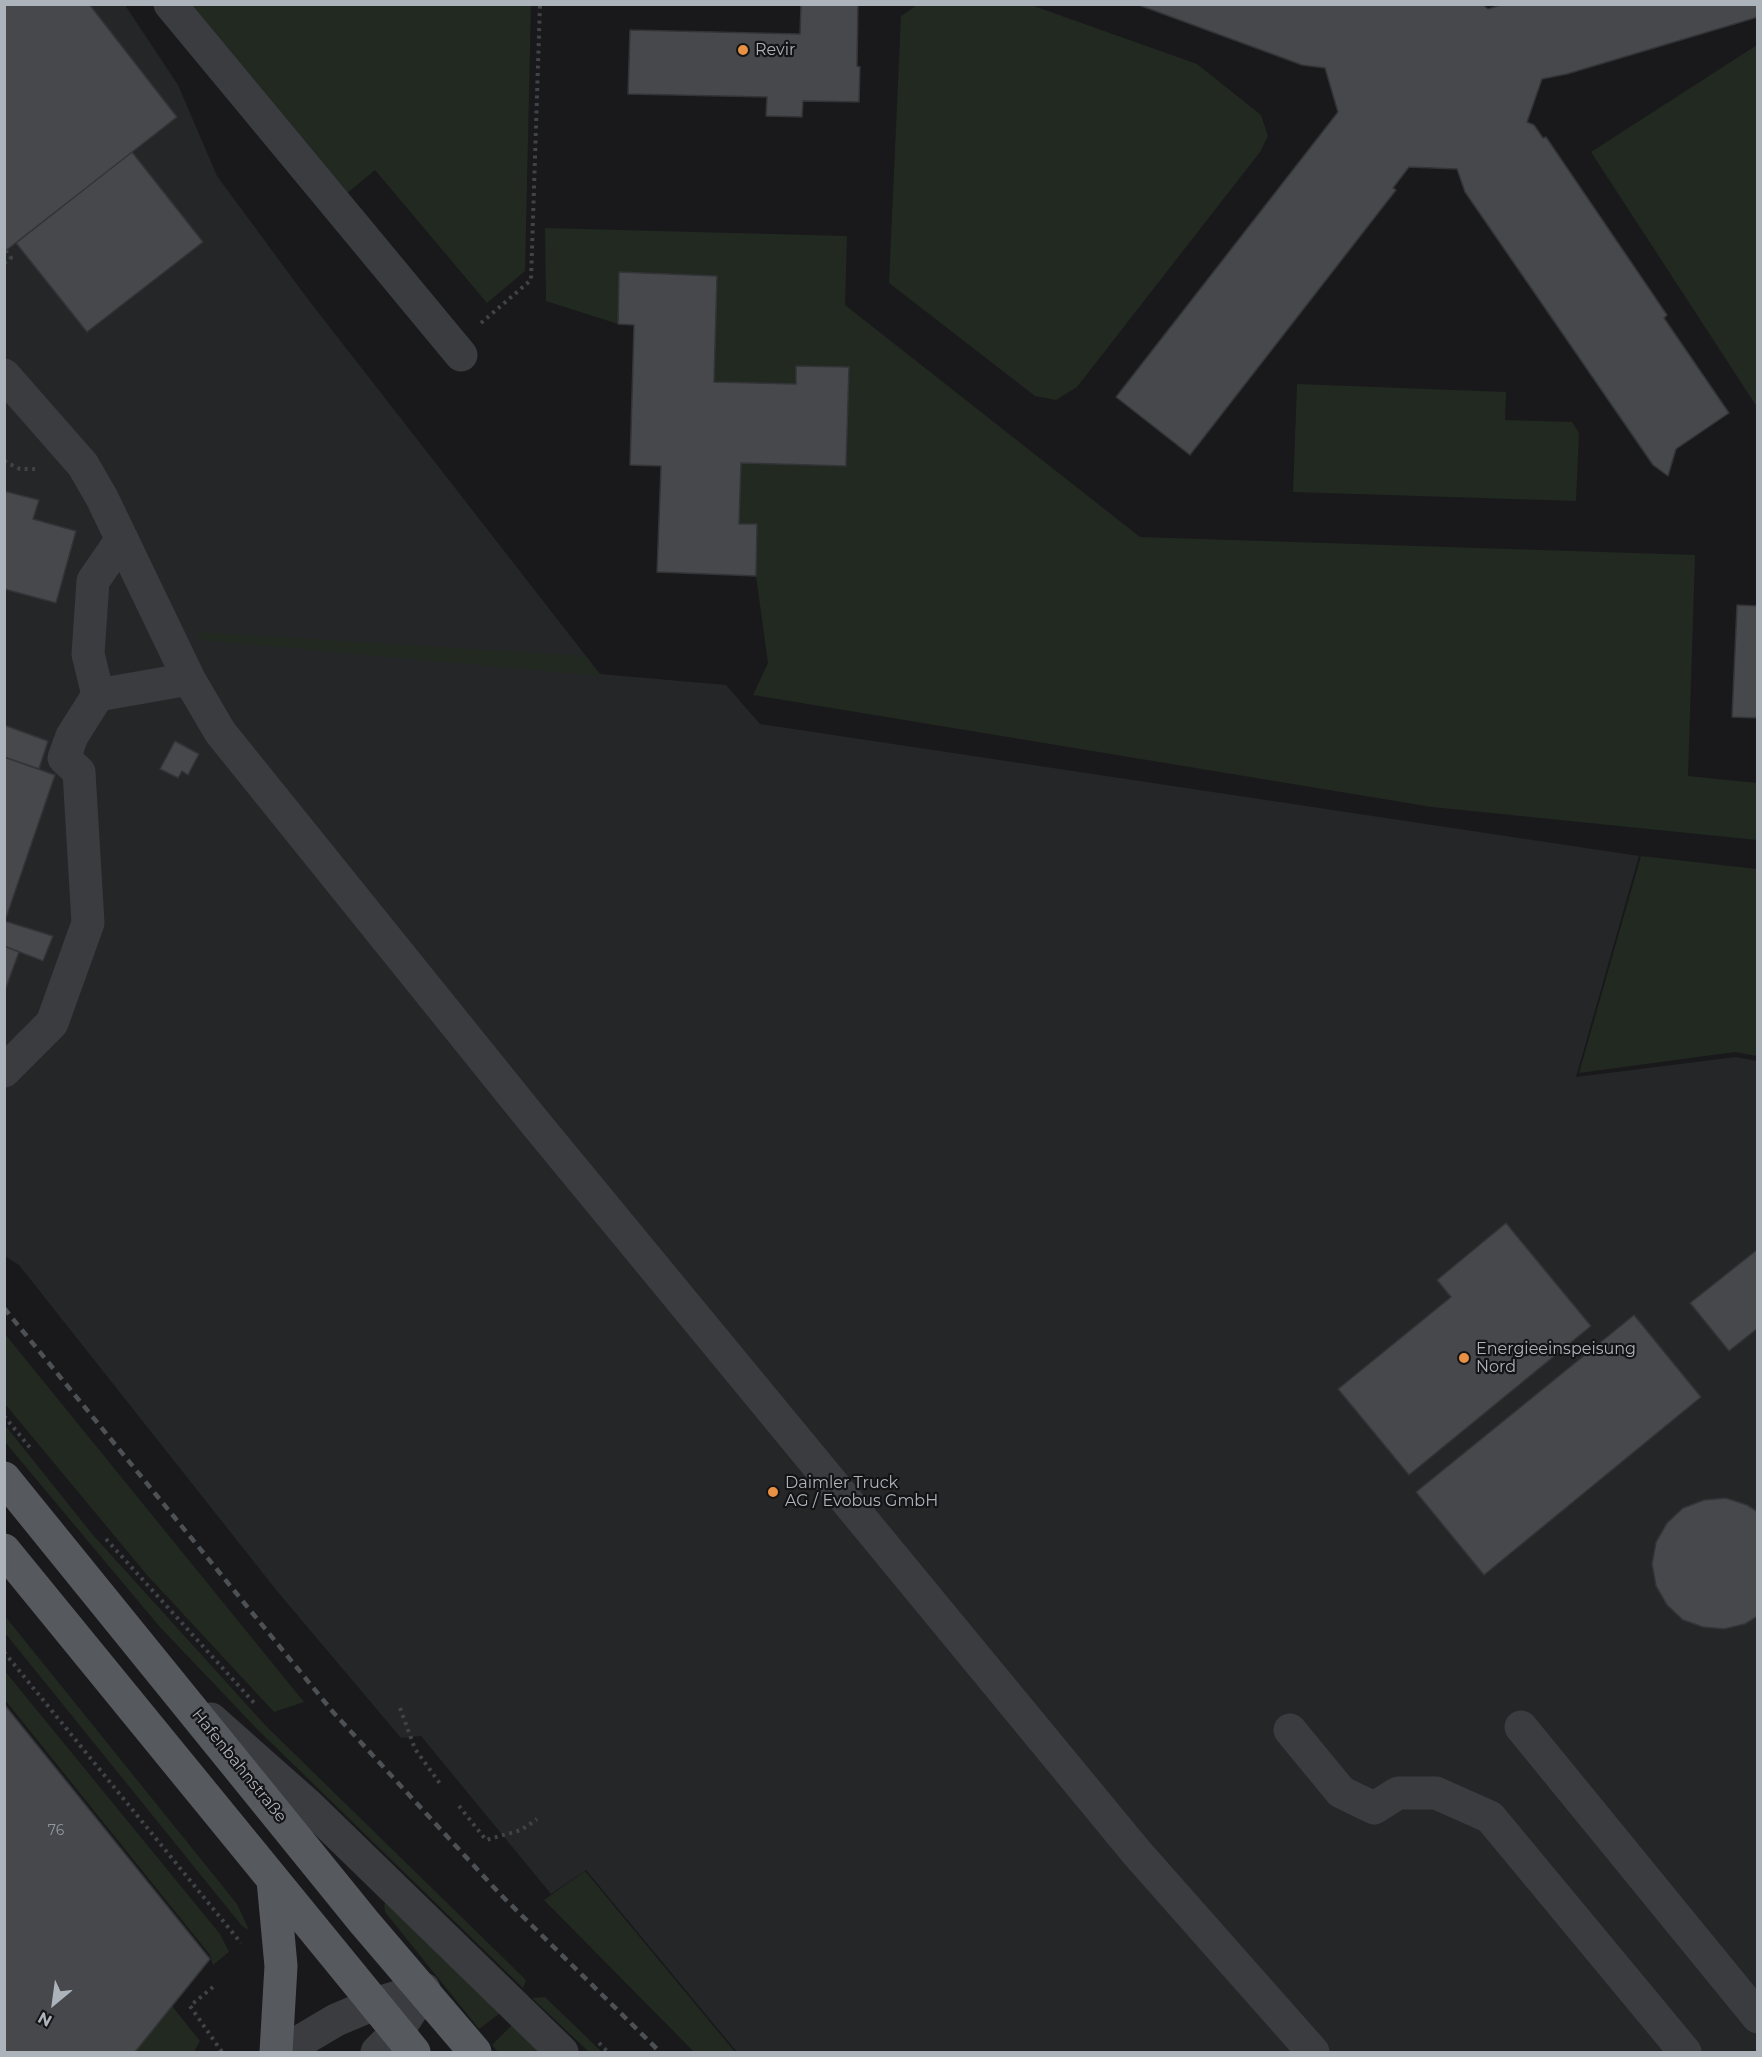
<!DOCTYPE html>
<meta charset="utf-8">
<style>
body{margin:0}
#map{position:relative;width:1762px;height:2057px;overflow:hidden;background:#19191b;font-family:Montserrat,sans-serif}
canvas{display:block}
.frame{position:absolute;inset:0;border:6px solid #acb3ba;pointer-events:none}
.north{position:absolute;left:24px;top:1973px;width:60px;height:60px;-webkit-text-stroke:4px #141416;paint-order:stroke;rotate:209deg;font-size:16px;font-weight:700;line-height:24px;text-align:center;color:#acb3ba}
.north::after{content:'';display:block;margin:auto;width:21px;height:27px;background:#acb3ba;clip-path:polygon(50% 0,100% 100%,50% 72%,0 100%)}
</style>
<div id="map">
<canvas width="1762" height="2057"></canvas>
<div class="frame"></div>
<div class="north">N</div>
</div>
<script>
const c = document.querySelector('canvas').getContext('2d');
c.lineJoin = 'round';
function fill(path, color) {
  c.fillStyle = color;
  c.fill(path, 'evenodd');
}
function poly(rows) {
  const path = new Path2D();
  for (const r of rows) {
    path.moveTo(r[0], r[1]);
    for (let i = 2; i < r.length; i += 2) path.lineTo(r[i], r[i + 1]);
  }
  return path;
}
function strokePath(path, color, width, dash) {
  c.strokeStyle = color;
  c.lineWidth = width;
  c.lineCap = dash ? 'butt' : 'round';
  c.setLineDash(dash || []);
  c.stroke(path);
}
function label(font, color, halo, rows, align = 'center') {
  c.font = font + ' Montserrat,sans-serif';
  c.lineWidth = 4.5;
  c.setLineDash([]);
  c.textBaseline = 'middle';
  c.strokeStyle = halo;
  c.fillStyle = color;
  for (const [text, x, y, turn = 0] of rows) {
    c.save();
    c.translate(x, y);
    c.rotate((+turn || 0) * Math.PI / 180);
    c.textAlign = isNaN(turn) ? turn : align;
    if (halo) c.strokeText(text, 0, 0);
    c.fillText(text, 0, 0);
    c.restore();
  }
}
fill(poly([
 [4,5,125,5,178,85,217,176,307,298,600,674,726,685,760,724,1639,856,1576,1077,1736,1057,1757,1061,1757,2052,737,2052,586,1870,551,1894,421,1736,401,1738,277,1591,19,1265,5,1256]
]), '#252628');
fill(poly([
 [188,5,531,5,525,271,487,303,375,170,345,195],
 [917,5,1031,5,1197,64,1261,115,1268,136,1260,152,1077,387,1056,400,1035,396,889,283,901,16],
 [1757,45,1757,407,1591,152],
 [545,228,847,236,845,305,1140,537,1695,555,1688,776,1757,783,1757,840,1432,807,753,695,768,663,756,576,757,525,739,524,741,463,846,466,849,367,797,366,796,384,714,382,717,276,620,272,618,324,546,301],
 [1297,384,1506,392,1505,420,1572,422,1579,433,1576,501,1293,492],
 [197,632,586,656,600,676,201,640],
 [1641,856,1757,869,1757,1056,1735,1052,1579,1073],
 [4,1334,5,1334,304,1702,274,1712,147,1575,5,1404],
 [5,1425,93,1535,265,1725,526,1980,523,1988,258,1730,159,1626,5,1442],
 [5,1616,237,1904,249,1930,242,1926,5,1633],
 [4,1670,220,1934,229,1952,213,1965,210,1955,5,1700],
 [585,1871,735,2052,694,2052,544,1900],
 [387,1902,503,2011,479,2029,385,1912,384,1904],
 [545,1997,602,2052,589,2052,532,1998],
 [172,2006,200,2041,194,2052,135,2052],
 [514,2023,544,2052,498,2052,492,2045]
]), '#212921');
const building = poly([
 [4,4,89,4,177,117,4,252,4,4],
 [801,4,858,4,857,66,860,67,859,102,803,101,802,117,766,116,767,97,628,94,630,30,800,34,801,4],
 [1136,4,1482,4,1488,9,1504,4,1758,4,1758,17,1567,74,1542,79,1527,122,1534,125,1543,138,1546,137,1667,315,1664,318,1729,413,1676,449,1668,476,1653,465,1465,192,1457,169,1409,167,1393,188,1396,190,1190,455,1116,397,1338,112,1325,68,1302,65,1136,4],
 [132,152,203,242,87,332,16,243,132,152],
 [619,272,717,276,714,382,796,384,796,366,849,367,846,466,741,463,739,524,757,524,756,576,657,572,661,466,630,465,634,325,618,324,619,272],
 [4,491,39,500,33,519,76,531,56,603,4,589,4,491],
 [1737,605,1758,606,1758,718,1732,717,1737,605],
 [4,725,48,741,39,769,4,757,4,725],
 [175,741,199,754,188,775,182,771,178,778,160,769,175,741],
 [4,757,55,775,5,921,53,936,43,961,4,946,4,757],
 [4,946,19,952,4,993,4,946],
 [1506,1223,1591,1326,1409,1475,1338,1389,1451,1297,1437,1280,1506,1223],
 [1758,1249,1758,1328,1729,1351,1690,1303,1758,1249],
 [1634,1315,1701,1397,1484,1575,1416,1492,1634,1315],
 [1726,1498,1747,1505,1758,1512,1758,1616,1745,1624,1724,1629,1703,1627,1683,1620,1667,1605,1656,1586,1652,1564,1656,1542,1667,1523,1683,1508,1704,1500,1726,1498],
 [4,1704,210,1959,135,2052,4,2052,4,1704]
]);
fill(building, '#46484b');
strokePath(building, '#333437', 1.5);
strokePath(poly([
 [4,263,11,258,6,251],
 [481,323,531,280,540,4],
 [4,461,20,469,35,469],
 [4,1416,32,1450],
 [106,1539,256,1705],
 [4,1652,241,1943],
 [400,1708,415,1749,441,1785],
 [459,1806,486,1840,521,1830,537,1819],
 [213,1987,190,2006,222,2052],
 [599,2043,608,2052]
]), '#404347', 4, [3, 4.5]);
strokePath(poly([
 [170,4,461,355],
 [4,375,83,465,102,498,189,679,220,732,532,1119,1137,1853,1313,2052],
 [98,695,189,679],
 [4,1071,52,1023,88,923,79,772,64,758,72,736,98,695,88,654,93,581,122,539],
 [211,1719,308,1805,562,2052],
 [1521,1727,1758,2017],
 [1290,1730,1341,1792,1374,1808,1398,1793,1436,1793,1490,1817,1685,2052],
 [282,2052,336,2020,374,2004,424,1989],
 [377,2052,397,2032,412,2009]
]), '#3a3c40', 33);
strokePath(poly([
 [4,1478,364,1922,475,2052],
 [4,1550,414,2052],
 [273,1880,281,1966,276,2052]
]), '#565a5f', 33);
strokePath(poly([
 [4,1308,333,1712,499,1893,660,2052]
]), '#4d5155', 4.5, [8, 6]);
for (const [x, y, r, color] of [
 [743,50,6,"#e89144"],
 [1464,1358,6,"#e89144"],
 [773,1492,6,"#e89144"]
]) {
  const dot = new Path2D();
  dot.arc(x, y, r, 0, 2 * Math.PI);
  c.fillStyle = color;
  c.fill(dot);
  strokePath(dot, '#141416', 2);
}
label('14px', '#92989e', null, [
 ["76",56,1831]
]);
label('16px', '#acb3ba', '#141416', [
 ["Revir",755,50],
 ["Energieeinspeisung",1476,1349],
 ["Nord",1476,1367],
 ["Daimler Truck",785,1483],
 ["AG / Evobus GmbH",785,1501]
], 'left');
label('16px', '#acb3ba', '#141416', [
 ["Hafenbahnstraße",239,1766,51]
]);
</script>
